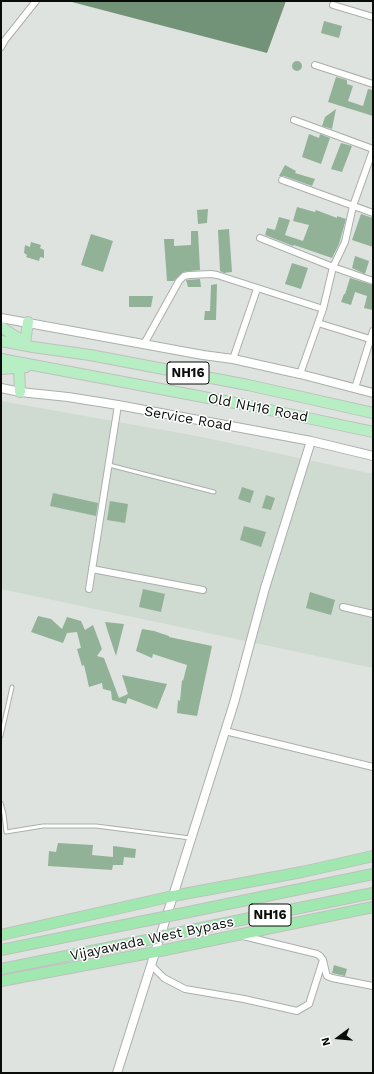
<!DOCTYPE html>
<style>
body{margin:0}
#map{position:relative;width:374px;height:1074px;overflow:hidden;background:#dee3df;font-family:"Work Sans",sans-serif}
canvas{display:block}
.frame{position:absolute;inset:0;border:2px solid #0a0c0a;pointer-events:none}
.north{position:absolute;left:318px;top:1018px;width:40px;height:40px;-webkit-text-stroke:3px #fff;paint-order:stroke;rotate:254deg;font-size:11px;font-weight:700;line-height:16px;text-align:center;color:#0a0c0a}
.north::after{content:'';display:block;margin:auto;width:14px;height:18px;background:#0a0c0a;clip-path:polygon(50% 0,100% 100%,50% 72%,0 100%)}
</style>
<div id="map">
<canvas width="374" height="1074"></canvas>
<div class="frame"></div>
<div class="north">N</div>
</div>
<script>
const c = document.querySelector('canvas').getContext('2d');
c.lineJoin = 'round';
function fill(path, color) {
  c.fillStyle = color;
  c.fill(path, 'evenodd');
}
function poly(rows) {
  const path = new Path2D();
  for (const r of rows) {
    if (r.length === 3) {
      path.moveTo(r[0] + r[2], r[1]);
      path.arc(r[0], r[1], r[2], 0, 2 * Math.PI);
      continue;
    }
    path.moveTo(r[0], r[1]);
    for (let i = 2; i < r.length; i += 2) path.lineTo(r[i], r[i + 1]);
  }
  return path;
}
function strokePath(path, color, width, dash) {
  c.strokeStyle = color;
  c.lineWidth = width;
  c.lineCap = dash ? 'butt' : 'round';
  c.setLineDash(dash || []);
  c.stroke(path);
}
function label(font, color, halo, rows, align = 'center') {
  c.font = font + ' "Work Sans",sans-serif';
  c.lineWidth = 3;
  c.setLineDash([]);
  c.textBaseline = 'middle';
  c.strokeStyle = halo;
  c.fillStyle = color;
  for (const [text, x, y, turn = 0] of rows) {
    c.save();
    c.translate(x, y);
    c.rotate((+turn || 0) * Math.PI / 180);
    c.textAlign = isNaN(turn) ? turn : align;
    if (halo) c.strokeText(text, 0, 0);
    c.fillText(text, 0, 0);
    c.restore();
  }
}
fill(poly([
 [1,401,202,437,373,474,373,668,1,589]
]), '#cfdad0');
fill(poly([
 [68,1,286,1,267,53]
]), '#739379');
fill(poly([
 [324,21,342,26,339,38,321,33],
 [297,66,5],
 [336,77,347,80,347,84,353,86,348,101,363,106,368,89,373,90,373,116,328,102],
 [336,109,332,129,322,126,325,117],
 [309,134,319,138,320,134,330,138,321,164,302,157],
 [341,143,352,146,342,172,331,169],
 [285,165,296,171,295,173,315,179,312,186,284,176,279,176],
 [297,207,315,212,316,210,337,218,337,216,346,219,339,244,332,258,294,245,293,246,265,235,267,228,275,230,279,217,290,220,285,235,303,241,309,225,293,221],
 [208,209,207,223,198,224,197,210],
 [361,214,373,218,373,247,352,240],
 [229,229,232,272,224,273,220,271,218,230],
 [191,231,198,231,200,270,183,272,174,281,167,281,164,239,174,239,174,246,191,245],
 [91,234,113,241,103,272,81,265],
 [31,242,41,245,40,248,44,250,44,258,40,257,39,261,26,257,27,255,24,253,25,245,30,247],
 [355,256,369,261,365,274,352,268],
 [292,263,308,268,301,289,285,284],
 [350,278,373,285,373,310,364,308,367,296,355,292,351,305,341,302,344,294,345,294],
 [200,279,201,287,188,287,186,280],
 [217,284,216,320,204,320,205,311,210,311,211,285],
 [129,296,153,296,151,307,129,307],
 [242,487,254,491,250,503,238,499],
 [53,493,98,503,96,516,50,506],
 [266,495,275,498,271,510,262,508],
 [110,501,128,504,125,523,107,520],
 [244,526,266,532,261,547,240,540],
 [143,589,165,594,161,612,139,607],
 [310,592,335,600,331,615,306,608],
 [38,616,51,619,62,629,67,617,81,621,85,630,93,625,102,649,97,656,104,658,119,698,128,694,122,675,167,684,157,709,128,698,126,704,112,700,111,691,103,689,102,683,89,687,84,665,82,666,77,649,81,648,77,632,67,633,63,643,31,632],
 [105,622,124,624,116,656,108,632],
 [142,629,154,631,169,636,169,637,212,646,197,716,177,713,178,700,180,701,182,680,183,681,187,665,153,654,152,658,136,651],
 [58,843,93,845,92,855,113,857,113,846,136,849,135,858,124,857,123,865,113,865,112,870,48,866,49,851,56,852],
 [334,965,347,969,345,976,332,973]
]), '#91b297');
const service = poly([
 [109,465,214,492],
 [1,736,12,687],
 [1,803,4,814,6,832,43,826,96,826,190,838]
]);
const minor = poly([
 [333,5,373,17],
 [1,47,5,40,36,1],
 [315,65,373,84],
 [294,120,373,149],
 [282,180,373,213],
 [260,238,333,267,373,281],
 [318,323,373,340],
 [144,344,179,281,184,276,189,275,211,274,217,275,323,309],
 [233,359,257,289],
 [300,374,323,309,333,267,345,242,353,206,373,150],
 [355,388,373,331],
 [92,569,203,590],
 [89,589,118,405],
 [343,607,373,614],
 [225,731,373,767],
 [243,936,317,954,320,956,323,960,326,973,327,976,332,978,373,986],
 [151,965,164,978,185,989,244,999,297,1011,309,1004,323,960]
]);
const tertiary = poly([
 [1,318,203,355,233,359,300,374,373,393],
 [1,388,20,392,68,397,118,405,311,441,373,456],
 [117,1073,234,703,265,588,311,441]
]);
const primary = poly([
 [1,327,26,343],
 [1,341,33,347,90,355,248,385,373,413],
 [25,343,28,322],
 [1,359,251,406,373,432],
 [19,367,20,392],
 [1,369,26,367]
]);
const trunk = poly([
 [174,915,373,874],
 [1,935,173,896,302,872,373,856],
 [167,935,373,893],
 [1,950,159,918],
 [1,969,152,939],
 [1,981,155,952,373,907]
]);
strokePath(service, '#aaafab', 5);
strokePath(minor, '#aaafab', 8);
strokePath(tertiary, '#aaafab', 10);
strokePath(primary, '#bfc0bf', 12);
strokePath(trunk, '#bfc0bf', 12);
strokePath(service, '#fff', 3);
strokePath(minor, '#fff', 6);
strokePath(tertiary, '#fff', 8);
strokePath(primary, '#b8eec4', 10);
strokePath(trunk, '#a0e8b0', 10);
const trunkBridge = poly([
 [159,918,174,915],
 [152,939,167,935]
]);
strokePath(trunkBridge, '#bfc0bf', 12, []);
strokePath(trunkBridge, '#a0e8b0', 10);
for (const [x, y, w] of [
 [188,373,42],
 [270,915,42]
]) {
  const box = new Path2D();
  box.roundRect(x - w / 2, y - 11, w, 22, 3);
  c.fillStyle = '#fff';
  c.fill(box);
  strokePath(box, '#0a0c0a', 1);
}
label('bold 13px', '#0a0c0a', null, [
 ["NH16",188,373],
 ["NH16",270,915]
]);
label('14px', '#0a0c0a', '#fff', [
 ["Old NH16 Road",258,408,11],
 ["Service Road",188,419,10],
 ["Vijayawada West Bypass",152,939,-12]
]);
</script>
